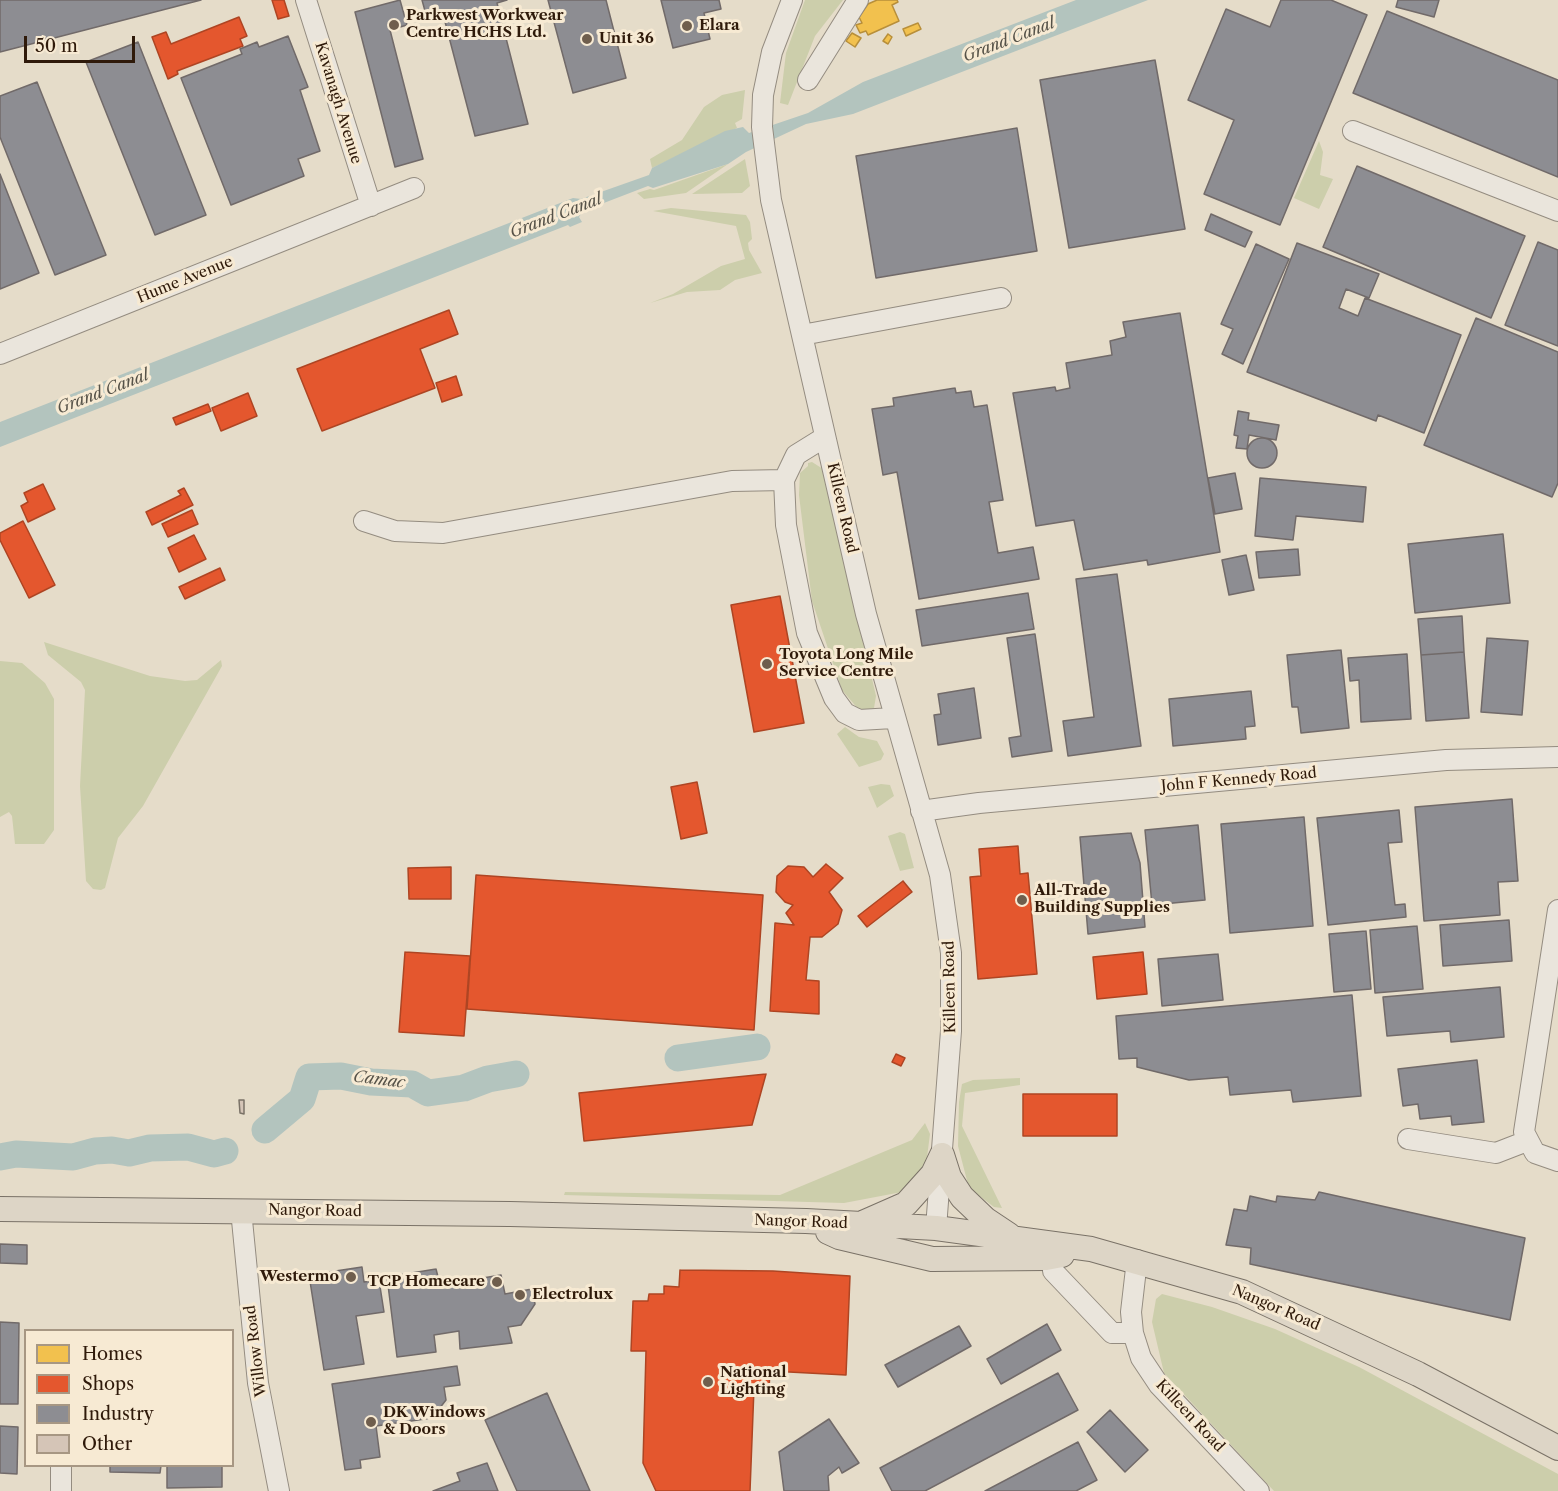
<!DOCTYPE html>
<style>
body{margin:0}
#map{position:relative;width:1558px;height:1491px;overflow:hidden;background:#e5dcc9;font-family:"Libre Caslon Text",serif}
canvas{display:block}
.legend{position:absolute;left:24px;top:1329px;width:210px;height:138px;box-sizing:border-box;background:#f7ead3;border:2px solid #a79783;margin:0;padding:8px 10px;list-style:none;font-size:18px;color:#2f1a0a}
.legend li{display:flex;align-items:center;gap:12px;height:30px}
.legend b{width:30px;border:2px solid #a79783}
.scale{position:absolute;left:24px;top:36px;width:111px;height:27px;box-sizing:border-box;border:3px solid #2f1a0a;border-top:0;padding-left:8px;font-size:18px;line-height:21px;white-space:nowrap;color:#2f1a0a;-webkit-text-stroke:4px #f7ead3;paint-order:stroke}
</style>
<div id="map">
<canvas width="1558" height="1491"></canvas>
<ul class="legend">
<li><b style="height:16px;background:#f2c14e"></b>Homes</li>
<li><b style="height:16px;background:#e4572e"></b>Shops</li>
<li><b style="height:16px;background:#8d8d92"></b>Industry</li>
<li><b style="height:16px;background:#d5c5b7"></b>Other</li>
</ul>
<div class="scale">50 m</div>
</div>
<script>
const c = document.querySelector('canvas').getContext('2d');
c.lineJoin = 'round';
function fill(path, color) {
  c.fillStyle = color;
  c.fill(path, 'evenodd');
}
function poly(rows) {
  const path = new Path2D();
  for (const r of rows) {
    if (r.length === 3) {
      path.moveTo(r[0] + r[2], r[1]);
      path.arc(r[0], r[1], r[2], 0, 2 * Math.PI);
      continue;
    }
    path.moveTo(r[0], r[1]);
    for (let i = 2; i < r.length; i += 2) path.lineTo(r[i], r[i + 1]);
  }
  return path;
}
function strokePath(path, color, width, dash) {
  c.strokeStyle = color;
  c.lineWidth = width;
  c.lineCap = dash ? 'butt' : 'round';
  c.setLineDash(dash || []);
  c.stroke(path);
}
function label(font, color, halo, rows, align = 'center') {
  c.font = font + ' "Libre Caslon Text",serif';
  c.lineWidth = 6;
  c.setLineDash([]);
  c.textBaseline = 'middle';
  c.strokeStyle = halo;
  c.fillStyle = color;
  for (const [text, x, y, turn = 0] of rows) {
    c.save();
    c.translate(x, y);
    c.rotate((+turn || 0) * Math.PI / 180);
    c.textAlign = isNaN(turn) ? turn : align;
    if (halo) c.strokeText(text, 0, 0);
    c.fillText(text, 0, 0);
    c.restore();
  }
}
fill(poly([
 [805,0,843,0,815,36,788,105,780,103,786,53],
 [745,90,742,119,735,123,737,128,652,168,650,159,682,140,704,107,722,95],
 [1319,141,1323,152,1320,175,1333,179,1319,209,1294,198],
 [745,159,750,186,742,193,692,194],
 [728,164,686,193,644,199,637,193,650,189,654,190],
 [671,208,746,215,750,222,752,239,748,243,749,250,762,273,735,280,720,290,687,292,650,303,673,294,721,266,745,259,736,226,653,211],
 [812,462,823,469,876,696,874,708,868,710,859,710,842,690,812,601,799,495,800,473,808,466,808,463],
 [44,642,150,676,185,681,197,680,221,660,222,666,143,806,118,838,105,888,101,890,93,889,86,881,80,786,85,690,81,682,48,655],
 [0,661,22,663,45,683,54,699,54,830,44,844,15,844,12,816,9,812,0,817],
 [845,727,859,737,877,741,884,754,881,760,859,767,837,734],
 [881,784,890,785,894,796,877,808,868,787],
 [900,832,905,834,914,868,900,871,888,836],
 [1020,1078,1020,1085,965,1093,962,1126,1002,1208,994,1207,969,1188,958,1146,959,1102,962,1084,973,1080],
 [925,1123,930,1134,926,1165,902,1192,844,1203,564,1195,565,1192,780,1195,912,1140],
 [1162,1294,1212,1307,1275,1329,1359,1367,1558,1474,1558,1491,1274,1491,1164,1373,1152,1322,1156,1299]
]), '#ccceab');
fill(poly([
 [1076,0,1148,0,853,114,806,124,746,152,728,164,653,188,648,186,583,211,579,217,582,222,570,227,568,225,0,447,0,422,573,198,581,199,649,175,652,168,725,131,743,127,749,133,808,113,863,82]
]), '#b3c4be');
const homes = poly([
 [877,0,897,0,898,2,892,5,899,21,868,35,866,31,860,33,856,25,862,23,859,17,868,4,877,0],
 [918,23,921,29,906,36,903,29,918,23],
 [852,33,861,38,855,47,846,41,852,33],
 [888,34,892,37,888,44,883,41,888,34]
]);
fill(homes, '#f2c14e');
strokePath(homes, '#b88f3a', 1.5);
const shops = poly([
 [272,0,284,0,289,16,278,19,272,0],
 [239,17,247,36,240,39,243,46,177,71,178,74,168,79,152,37,166,32,171,44,239,17],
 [449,310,458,334,420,349,435,388,322,431,297,369,449,310],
 [456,376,462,395,442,402,436,383,456,376],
 [248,393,257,416,221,431,212,408,248,393],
 [208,404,211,411,176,425,173,418,208,404],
 [43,484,55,509,28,522,21,506,28,502,24,493,43,484],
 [184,488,193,505,152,525,146,512,181,495,178,491,184,488],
 [192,510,198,524,168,537,162,524,192,510],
 [23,521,55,585,29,598,0,540,0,533,23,521],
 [194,535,206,559,179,572,168,548,194,535],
 [220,568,225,580,185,599,179,587,220,568],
 [780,596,804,723,754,732,731,605,780,596],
 [697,782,707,833,681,839,671,787,697,782],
 [1018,846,1020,874,1028,873,1037,974,978,979,970,877,981,876,979,849,1018,846],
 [826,864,843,878,829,892,842,910,838,924,822,937,810,937,806,980,819,981,819,1014,770,1011,775,923,794,925,786,913,793,905,785,902,776,892,777,876,788,866,804,867,813,877,826,864],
 [451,867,451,899,409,899,408,868,451,867],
 [476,875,763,895,754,1030,467,1009,476,875],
 [903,881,912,892,867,927,858,916,903,881],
 [405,952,470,956,464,1036,399,1032,405,952],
 [1143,952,1147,994,1097,999,1093,957,1143,952],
 [896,1054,905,1058,901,1066,892,1062,896,1054],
 [766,1074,752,1125,584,1141,579,1093,766,1074],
 [1023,1094,1117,1094,1117,1136,1023,1136,1023,1094],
 [680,1270,773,1271,850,1276,846,1375,770,1371,769,1389,754,1388,750,1491,656,1491,643,1463,646,1351,631,1351,633,1301,648,1301,649,1294,664,1294,664,1286,679,1287,680,1270]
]);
fill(shops, '#e4572e');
strokePath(shops, '#ae4523', 1.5);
const industry = poly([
 [0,0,201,0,0,52,0,0],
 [400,0,407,25,390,30,423,159,395,167,355,12,400,0],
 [422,0,507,0,497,3,528,124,475,136,444,18,428,22,422,0],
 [548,0,606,0,626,78,573,93,548,0],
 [661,0,719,0,721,9,704,13,710,39,673,48,661,0],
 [1281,0,1331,0,1367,15,1280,225,1204,194,1234,120,1188,100,1226,9,1270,27,1281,0],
 [1398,0,1439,0,1434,17,1396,7,1398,0],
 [1387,11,1558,80,1558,177,1353,93,1387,11],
 [288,36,308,87,300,90,320,151,298,159,304,176,231,205,181,78,242,54,240,49,257,42,259,47,288,36],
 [138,42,206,215,155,235,86,62,138,42],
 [1155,60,1185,229,1069,248,1040,80,1155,60],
 [37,82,106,255,55,275,0,137,0,96,37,82],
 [1017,128,1037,251,876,278,856,156,1017,128],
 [1357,166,1525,236,1491,318,1323,247,1357,166],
 [0,174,39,273,0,289,0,174],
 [1211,214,1252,232,1245,247,1205,230,1211,214],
 [1538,242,1558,250,1558,346,1505,325,1538,242],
 [1297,243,1379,274,1369,298,1346,289,1339,308,1358,316,1365,298,1461,335,1424,433,1378,415,1376,421,1247,372,1297,243],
 [1256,244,1289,259,1243,364,1222,354,1233,329,1221,324,1256,244],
 [1180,313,1220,552,1148,565,1147,560,1084,570,1074,520,1036,526,1013,393,1055,387,1056,391,1070,388,1066,363,1112,355,1110,341,1126,337,1123,322,1180,313],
 [1476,318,1558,352,1558,483,1552,497,1424,445,1476,318],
 [955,388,956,393,971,391,974,407,987,405,1003,500,989,502,998,553,1033,547,1039,579,919,599,897,472,883,475,872,409,894,406,893,398,955,388],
 [1238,411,1249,413,1248,420,1279,425,1276,440,1249,435,1247,449,1236,448,1238,436,1234,435,1238,411],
 [1262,453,15],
 [1235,473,1242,509,1215,514,1208,478,1235,473],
 [1260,478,1366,487,1363,522,1296,516,1293,540,1255,536,1260,478],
 [1503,534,1510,603,1415,613,1408,544,1503,534],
 [1298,549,1300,575,1259,578,1256,552,1298,549],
 [1246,555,1254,590,1229,595,1222,560,1246,555],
 [1117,574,1141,746,1068,756,1063,721,1094,717,1076,579,1117,574],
 [1028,593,1034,629,922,646,916,610,1028,593],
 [1462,616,1464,652,1421,655,1418,619,1462,616],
 [1035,634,1052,751,1012,757,1009,738,1021,736,1007,638,1035,634],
 [1487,638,1528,641,1522,715,1481,712,1487,638],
 [1341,650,1349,728,1301,733,1298,707,1292,707,1287,655,1341,650],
 [1464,652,1469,718,1426,721,1421,655,1464,652],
 [1407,654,1411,719,1361,722,1359,680,1350,681,1348,658,1407,654],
 [974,688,981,738,938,745,934,715,941,714,938,694,974,688],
 [1251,691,1255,726,1245,727,1246,739,1173,746,1169,699,1251,691],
 [1512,799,1518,881,1498,882,1500,915,1424,921,1415,807,1512,799],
 [1399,810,1402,842,1388,843,1395,905,1405,904,1406,917,1328,925,1317,818,1399,810],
 [1304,817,1313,926,1230,933,1221,824,1304,817],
 [1198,825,1205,900,1152,905,1145,830,1198,825],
 [1131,833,1140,863,1145,927,1088,934,1080,837,1131,833],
 [1509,920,1512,961,1443,966,1440,925,1509,920],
 [1417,926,1423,989,1375,993,1370,930,1417,926],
 [1366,931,1371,989,1334,992,1329,934,1366,931],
 [1218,954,1223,1000,1162,1006,1158,959,1218,954],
 [1500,987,1504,1037,1451,1042,1450,1031,1387,1036,1383,997,1500,987],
 [1352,995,1361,1096,1293,1102,1291,1090,1230,1095,1228,1077,1189,1080,1137,1067,1137,1058,1119,1059,1116,1016,1352,995],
 [1477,1060,1484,1122,1452,1125,1451,1116,1420,1119,1418,1104,1403,1106,1398,1069,1477,1060],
 [1319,1192,1525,1238,1510,1320,1250,1264,1251,1248,1226,1245,1234,1209,1247,1211,1250,1196,1276,1202,1277,1196,1315,1200,1319,1192],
 [0,1244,27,1245,27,1264,0,1263,0,1244],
 [362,1267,364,1282,379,1280,384,1312,356,1316,364,1364,324,1370,309,1275,362,1267],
 [436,1269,440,1285,501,1275,505,1294,532,1289,535,1304,521,1325,508,1327,512,1343,460,1349,459,1331,434,1335,436,1352,397,1357,387,1277,436,1269],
 [0,1322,19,1323,18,1404,0,1404,0,1322],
 [1047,1324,1061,1350,1001,1384,987,1359,1047,1324],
 [959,1326,971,1346,898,1387,885,1365,959,1326],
 [457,1366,460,1385,444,1387,446,1400,432,1418,376,1426,380,1457,360,1460,361,1468,345,1470,332,1384,457,1366],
 [1058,1373,1078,1410,925,1491,892,1491,880,1468,1058,1373],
 [547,1393,590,1491,517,1491,485,1420,547,1393],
 [1110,1410,1148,1450,1125,1472,1087,1432,1110,1410],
 [829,1419,859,1463,842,1473,839,1467,828,1476,829,1491,784,1491,779,1452,829,1419],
 [0,1426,18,1427,17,1474,0,1473,0,1426],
 [1078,1442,1097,1480,1076,1491,985,1491,1078,1442],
 [487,1463,498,1491,433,1491,460,1481,457,1473,487,1463],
 [110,1466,161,1466,160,1473,110,1472,110,1466],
 [167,1466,222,1466,222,1487,167,1488,167,1466]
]);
fill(industry, '#8d8d92');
strokePath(industry, '#716a69', 1.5);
strokePath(poly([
 [678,1058,757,1047],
 [265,1130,302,1099,309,1077,341,1076,371,1082,412,1084,428,1093,464,1088,488,1079,516,1074],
 [0,1157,16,1154,73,1157,95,1151,112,1150,129,1153,150,1148,188,1147,214,1154,225,1151]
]), '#b3c4be', 27);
const building = poly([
 [239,1100,244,1100,244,1114,240,1113,239,1100]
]);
fill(building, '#d5c5b7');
strokePath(building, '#7a7267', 1.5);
const minor = poly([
 [306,0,371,206],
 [792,0,772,52,763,95,762,127,771,200,866,614,940,875,951,953,951,1031,936,1228],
 [808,80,858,0],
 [1353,131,1558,211],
 [802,335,1001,298],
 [0,354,414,188],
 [825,437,796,455,784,480,786,525,807,633,834,698,845,713,859,720,893,718],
 [364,521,395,531,443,533,732,481,784,480],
 [921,811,979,803,1446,760,1558,757],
 [1558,910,1524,1132,1535,1153,1558,1161],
 [1408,1139,1496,1153,1527,1141],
 [241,1210,258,1383,279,1491],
 [1137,1260,1131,1312,1133,1333,1141,1358,1159,1385,1259,1491],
 [1053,1271,1112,1333,1133,1333],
 [61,1491,61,1466]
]);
const major = poly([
 [942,1155,949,1177,962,1197,985,1219,1009,1235],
 [0,1209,510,1214,806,1221,936,1228,1091,1249,1242,1292,1418,1374,1558,1448],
 [865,1222,906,1204,933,1174,942,1155],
 [828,1232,839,1237,932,1259,1046,1258,1062,1255]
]);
strokePath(minor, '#948c80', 22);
strokePath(major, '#7a7267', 26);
strokePath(minor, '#eae5dc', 20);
strokePath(major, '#ddd5c6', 24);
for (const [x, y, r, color] of [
 [394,25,6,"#6f5e4d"],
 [687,26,6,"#6f5e4d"],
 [587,39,6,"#6f5e4d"],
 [767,664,6,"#6f5e4d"],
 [1022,900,6,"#6f5e4d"],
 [351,1277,6,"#6f5e4d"],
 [497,1282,6,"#6f5e4d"],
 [520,1295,6,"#6f5e4d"],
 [708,1382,6,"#6f5e4d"],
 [371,1422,6,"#6f5e4d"]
]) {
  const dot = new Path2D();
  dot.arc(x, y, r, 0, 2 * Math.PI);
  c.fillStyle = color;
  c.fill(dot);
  strokePath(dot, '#f7ead3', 2);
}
label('bold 15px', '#2f1a0a', '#f7ead3', [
 ["Parkwest Workwear",406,16],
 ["Centre HCHS Ltd.",406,33],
 ["Elara",699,26],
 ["Unit 36",599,39],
 ["Toyota Long Mile",779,655],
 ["Service Centre",779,672],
 ["All-Trade",1034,891],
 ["Building Supplies",1034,908],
 ["Westermo",339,1277,"right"],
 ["TCP Homecare",485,1282,"right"],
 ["Electrolux",532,1295],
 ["National",720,1373],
 ["Lighting",720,1390],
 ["DK Windows",383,1413],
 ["& Doors",383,1430]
], 'left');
label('15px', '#2f1a0a', '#f7ead3', [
 ["Kavanagh Avenue",338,103,73],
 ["Hume Avenue",185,280,-22],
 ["Killeen Road",842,508,77],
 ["John F Kennedy Road",1239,780,-5],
 ["Killeen Road",950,987,-91],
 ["Nangor Road",315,1211,1],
 ["Nangor Road",801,1222,2],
 ["Nangor Road",1276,1308,23],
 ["Willow Road",256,1351,-97],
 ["Killeen Road",1190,1416,47]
]);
label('italic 16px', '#565248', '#f7ead3', [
 ["Grand Canal",1009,40,-21],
 ["Grand Canal",556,216,-21],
 ["Grand Canal",103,392,-21],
 ["Camac",379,1080,7]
]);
</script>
